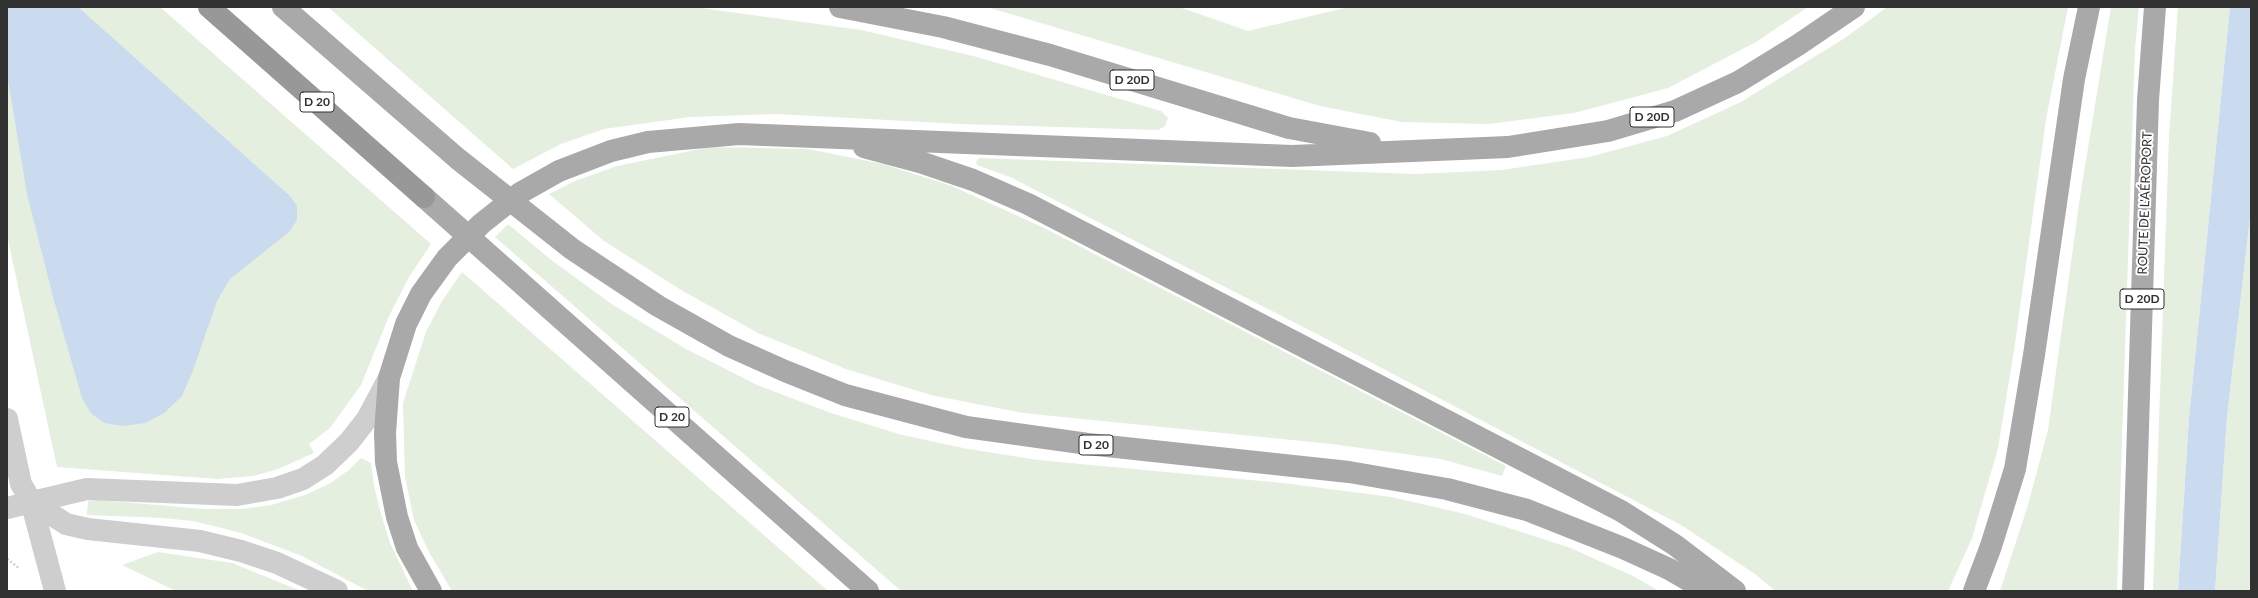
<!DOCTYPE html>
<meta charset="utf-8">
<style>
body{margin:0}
#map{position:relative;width:2258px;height:598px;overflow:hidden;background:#fff;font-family:Lato,sans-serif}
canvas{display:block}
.frame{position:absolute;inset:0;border:8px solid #313131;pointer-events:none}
</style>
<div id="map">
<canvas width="2258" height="598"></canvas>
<div class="frame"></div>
</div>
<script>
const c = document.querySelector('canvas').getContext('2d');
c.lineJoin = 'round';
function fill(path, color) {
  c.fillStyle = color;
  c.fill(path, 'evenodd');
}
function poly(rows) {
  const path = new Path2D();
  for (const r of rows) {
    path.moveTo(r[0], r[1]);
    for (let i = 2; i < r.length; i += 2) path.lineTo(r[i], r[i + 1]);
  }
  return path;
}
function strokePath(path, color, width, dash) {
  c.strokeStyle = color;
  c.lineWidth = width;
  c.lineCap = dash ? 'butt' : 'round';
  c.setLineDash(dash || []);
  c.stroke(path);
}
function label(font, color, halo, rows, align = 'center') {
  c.font = font + ' Lato,sans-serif';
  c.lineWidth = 4;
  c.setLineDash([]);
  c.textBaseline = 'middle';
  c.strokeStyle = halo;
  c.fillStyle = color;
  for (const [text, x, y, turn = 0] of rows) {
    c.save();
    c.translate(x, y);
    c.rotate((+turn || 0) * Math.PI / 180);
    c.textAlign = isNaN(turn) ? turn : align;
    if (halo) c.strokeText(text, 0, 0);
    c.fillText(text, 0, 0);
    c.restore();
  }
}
fill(poly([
 [7,7,160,7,431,244,409,277,389,316,361,385,330,428,309,444,314,453,278,469,253,476,217,479,57,467,7,235],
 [328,7,701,8,861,30,977,57,1161,111,1168,118,1165,126,1158,130,961,124,777,114,690,117,604,129,561,144,513,169],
 [987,7,1179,7,1248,31,1349,7,1808,7,1756,42,1668,88,1574,113,1488,124,1402,122,1320,106],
 [1887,7,2068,7,2046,119,2015,344,1998,448,1972,538,1948,591,1775,591,1755,574,1681,525,1315,333,1010,177,977,165,976,162,979,158,1416,174,1502,170,1589,157,1667,136,1741,102,1845,38],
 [2111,7,2139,7,2135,48,2117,591,2000,591,2028,505,2048,430,2080,197],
 [2178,7,2230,7,2189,418,2178,591,2153,591,2169,137],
 [710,147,808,149,883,164,952,186,1044,228,1506,466,1502,476,1441,459,1332,444,1023,413,931,395,846,369,758,333,681,290,604,241,549,194,575,181,617,166],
 [2251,209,2251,591,2215,591,2227,417],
 [508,224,550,259,613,305,686,349,757,385,831,413,902,435,968,449,1038,460,1283,483,1391,497,1465,514,1568,547,1633,576,1659,591,901,591,495,237],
 [462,272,828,591,452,591,429,552,414,520,405,477,403,403,426,332,442,301],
 [361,458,371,463,374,486,381,514,390,543,413,591,368,591,302,556,241,533,218,527,193,521,162,518,87,515,88,501,99,500,203,509,242,509,271,505,305,495,329,484,349,470],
 [158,552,232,563,301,591,176,591,122,565]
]), '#e5efdf');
fill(poly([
 [7,7,78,7,290,196,297,206,297,220,289,232,230,279,217,301,192,373,182,396,164,413,145,423,123,426,104,423,91,413,82,398,53,297,27,194,7,74],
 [2230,7,2251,7,2251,209,2227,417,2215,591,2178,591,2189,418]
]), '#cadaef');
strokePath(poly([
 [7,559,19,568]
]), '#cecece', 2.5, [2, 2]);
strokePath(poly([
 [7,419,21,484,31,501,55,591],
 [31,501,66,524,88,529,200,541,241,551,277,563,337,591],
 [7,508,87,489,237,495,277,488,303,479,325,465,349,442,367,419,389,378]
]), '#cecece', 22);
strokePath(poly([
 [283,7,458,159,572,249,658,306,729,346,785,371,845,395,966,427,1088,444,1349,472,1447,489,1527,510,1623,548,1669,569,1707,591],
 [840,7,943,27,1050,55,1289,128,1370,143],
 [864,147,920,162,973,180,1028,204,1621,511,1675,545,1735,591],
 [424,197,868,591],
 [431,591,407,548,397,517,386,462,385,433,389,378,406,324,421,294,447,258,481,224,520,193,559,171,611,151,648,142,739,134,1292,156,1508,147,1608,131,1675,111,1738,82,1798,45,1854,7],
 [1974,591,1991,546,2015,469,2034,355,2074,79,2089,7],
 [2133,591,2148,100,2155,7]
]), '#a9a9a9', 22);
strokePath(poly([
 [209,7,424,197]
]), '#989898', 22);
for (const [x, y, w] of [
 [1132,80,44],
 [317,102,34],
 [1652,117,44],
 [2142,299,44],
 [672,417,34],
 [1096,445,34]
]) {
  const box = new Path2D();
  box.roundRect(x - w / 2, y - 10, w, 20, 3);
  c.fillStyle = '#fff';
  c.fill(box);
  strokePath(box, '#313131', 1);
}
label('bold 12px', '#313131', null, [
 ["D 20D",1132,80],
 ["D 20",317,102],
 ["D 20D",1652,117],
 ["D 20D",2142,299],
 ["D 20",672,417],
 ["D 20",1096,445]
]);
label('13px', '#313131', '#fff', [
 ["ROUTE DE L'AÉROPORT",2145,203,-88]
]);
</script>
